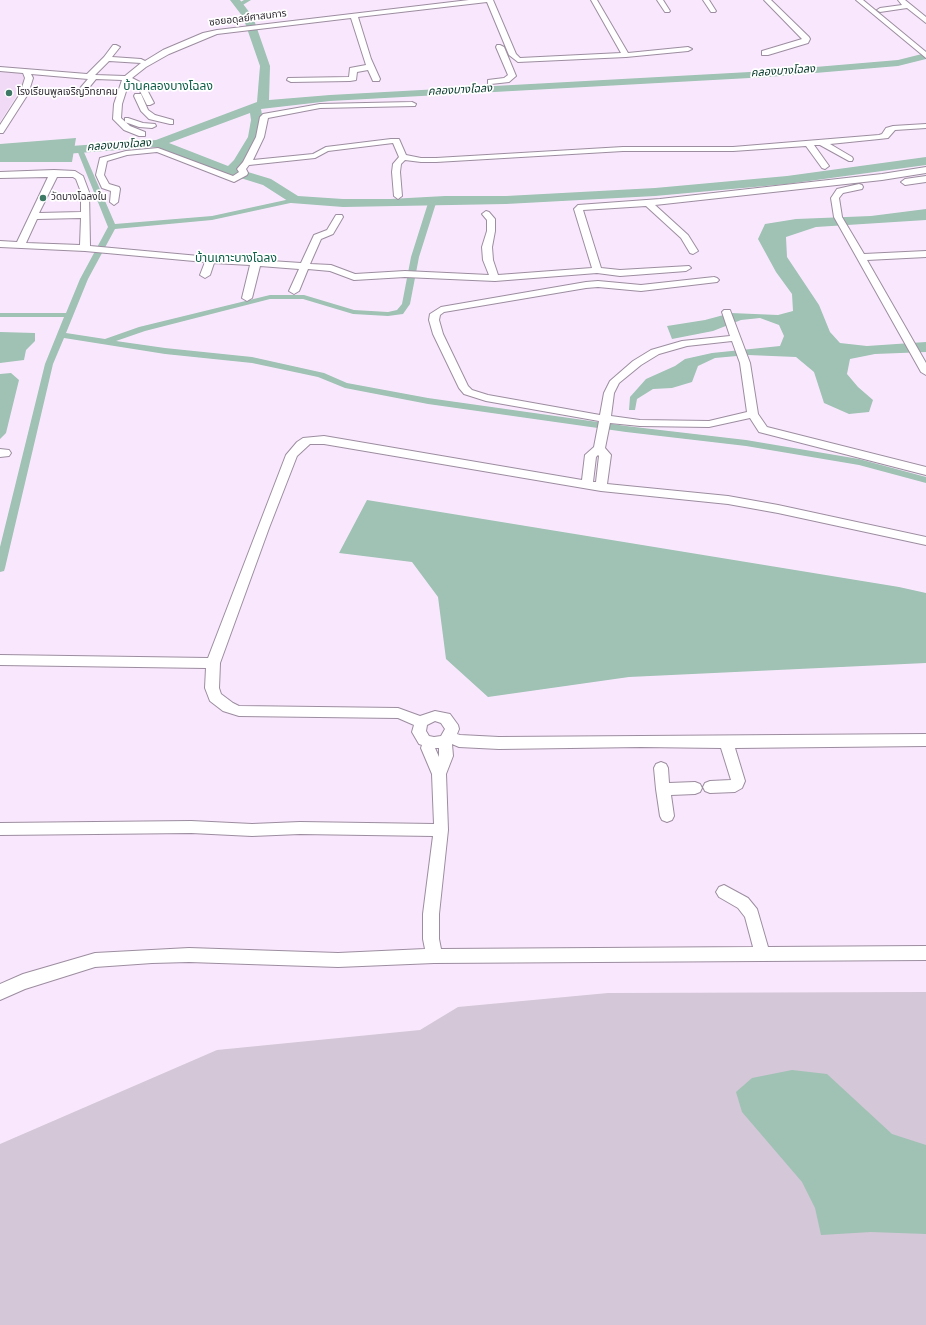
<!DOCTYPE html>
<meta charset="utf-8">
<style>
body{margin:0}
canvas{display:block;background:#f9e8fd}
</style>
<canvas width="926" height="1325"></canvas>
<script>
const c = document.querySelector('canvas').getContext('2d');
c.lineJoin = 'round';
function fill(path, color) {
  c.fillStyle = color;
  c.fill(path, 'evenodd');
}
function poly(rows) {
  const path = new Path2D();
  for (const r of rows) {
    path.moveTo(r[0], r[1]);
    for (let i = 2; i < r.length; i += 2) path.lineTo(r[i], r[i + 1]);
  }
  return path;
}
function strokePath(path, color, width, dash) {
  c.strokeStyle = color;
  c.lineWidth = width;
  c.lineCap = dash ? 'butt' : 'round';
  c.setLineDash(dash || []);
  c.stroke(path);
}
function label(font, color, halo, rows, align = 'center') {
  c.font = font + ' Georgia,"Noto Sans Thai",serif';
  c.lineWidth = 3.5;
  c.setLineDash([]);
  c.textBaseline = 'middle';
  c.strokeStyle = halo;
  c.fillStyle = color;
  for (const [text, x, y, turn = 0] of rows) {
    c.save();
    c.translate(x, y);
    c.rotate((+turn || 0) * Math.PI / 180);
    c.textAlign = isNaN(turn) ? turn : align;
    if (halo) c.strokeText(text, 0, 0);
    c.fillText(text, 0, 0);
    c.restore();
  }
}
fill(poly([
 [0,70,21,72,24,76,22,87,0,122]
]), '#f0daf5');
fill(poly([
 [926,992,926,1325,0,1325,0,1144,217,1050,420,1030,458,1007,608,993]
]), '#d4c7d7');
fill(poly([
 [76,138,72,162,0,162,0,144],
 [926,209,926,220,816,227,786,237,787,257,819,305,830,332,840,343,867,346,926,342,926,352,875,354,850,359,847,374,858,387,873,400,869,412,849,414,824,403,814,372,796,357,748,355,715,358,698,366,692,382,672,388,653,389,637,399,635,410,629,410,630,397,646,379,675,366,685,359,712,353,780,346,784,336,779,325,760,318,741,320,713,331,672,339,667,326,705,320,731,313,778,315,793,311,792,294,776,272,758,239,765,224,796,219,871,216],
 [0,332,35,333,35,341,26,350,24,360,0,363],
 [11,373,19,380,6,433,0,439,0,374],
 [367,500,899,587,926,593,926,663,629,677,488,697,446,659,438,597,412,562,339,553],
 [792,1070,827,1074,892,1134,926,1145,926,1234,871,1232,821,1235,815,1208,802,1182,742,1112,736,1092,752,1078]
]), '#9fc2b4');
fill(poly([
 [244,0,251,0,241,6,237,6,237,4,244,0],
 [80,148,83,150,115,224,212,216,295,198,299,200,295,202,212,220,115,229,88,279,66,333,105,339,139,327,270,295,304,295,354,310,388,312,397,310,402,304,411,257,429,200,433,198,437,200,419,257,410,304,403,314,388,316,353,314,303,299,270,299,145,331,116,341,165,348,252,357,324,373,347,383,428,398,626,426,746,440,859,459,926,477,926,483,859,465,746,446,626,432,428,404,345,388,318,377,252,363,165,354,64,338,53,364,5,568,4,571,0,572,0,547,45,364,64,317,0,317,0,313,66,313,80,279,108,227,77,150,80,148]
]), '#9fc2b4');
fill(poly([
 [230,0,240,0,253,17,270,66,269,100,330,95,768,71,898,60,926,53,926,59,898,66,768,77,330,101,261,109,263,120,260,137,245,162,238,169,271,179,298,196,343,199,390,199,445,196,506,196,655,188,787,176,926,157,926,165,787,184,655,196,506,204,343,207,291,203,263,185,215,170,157,147,0,159,0,151,156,140,257,102,260,66,243,17,230,0],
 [250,113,251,120,248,137,234,160,228,166,169,143,250,113]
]), '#9fc2b4');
const minor = poly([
 [469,0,493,0,516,54,520,58,621,53,591,0,597,0,628,53,688,47,692,49,688,51,626,57,518,62,509,55,487,2,358,17,371,59,380,79,379,81,373,81,368,70,357,72,356,80,350,81,291,82,287,80,288,78,349,77,350,68,366,65,351,18,217,34,169,54,146,67,132,78,144,84,154,103,150,105,147,105,138,87,129,82,122,104,121,118,130,126,145,132,145,136,139,136,124,130,113,119,114,104,122,80,96,79,83,95,80,95,76,93,88,79,31,74,33,78,28,94,3,133,0,133,0,125,20,94,25,78,23,73,0,71,0,67,87,74,104,57,113,45,116,45,120,47,112,57,141,59,145,61,163,50,203,33,217,30,469,0],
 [109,61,141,63,125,76,95,75,109,61],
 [657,0,663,0,670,11,669,12,665,12,657,0],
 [703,0,709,0,716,11,715,12,711,12,703,0],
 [764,0,771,0,809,37,810,39,808,43,768,55,762,55,762,51,802,39,764,0],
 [856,0,863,0,926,52,926,58,856,0],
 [898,0,905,0,926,17,926,23,907,8,880,12,877,10,880,8,902,5,898,0],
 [497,45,500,45,504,47,516,76,509,82,491,84,488,84,488,80,504,78,508,75,496,47,497,45],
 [135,94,141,94,148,110,155,115,173,120,173,124,170,124,149,119,141,111,134,96,135,94],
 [412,102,416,104,415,106,320,108,268,118,264,137,253,160,313,154,326,147,391,139,399,139,406,155,421,158,436,158,623,147,733,147,879,135,882,134,886,128,893,126,926,124,926,128,895,130,888,138,879,139,830,144,852,157,853,159,852,161,849,161,820,145,814,145,829,166,825,169,822,168,806,146,733,151,623,151,436,162,421,162,405,160,401,164,400,172,402,196,398,199,394,196,392,172,393,164,399,157,393,143,328,151,315,158,249,165,246,169,248,173,247,175,234,182,157,152,127,155,107,161,104,175,109,184,119,187,120,189,118,202,114,205,110,202,111,191,102,188,96,175,100,158,126,151,158,148,233,176,239,172,237,169,243,162,256,137,260,117,263,114,320,104,412,102],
 [125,118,128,118,143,123,155,124,156,126,152,128,139,127,125,122,125,118],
 [926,167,926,173,882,180,655,205,688,235,698,251,693,254,690,253,681,238,646,206,583,210,601,268,620,270,689,266,691,268,686,271,620,276,597,273,495,281,405,277,354,280,330,271,308,269,299,291,294,294,289,291,299,269,260,266,252,298,247,301,242,298,250,265,214,263,210,275,205,278,200,275,205,262,85,251,0,247,0,241,17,242,48,177,0,178,0,172,54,170,75,171,83,176,89,192,90,246,210,257,301,263,314,235,327,230,336,215,342,215,343,217,333,234,321,239,310,264,331,265,355,274,405,271,489,275,483,260,482,247,487,231,487,220,482,214,486,211,489,212,495,219,495,231,492,247,493,260,498,275,592,268,574,209,578,205,660,199,882,174,926,167],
 [57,177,73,177,76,179,81,192,81,212,39,213,57,177],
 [81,218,80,245,26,243,37,219,81,218],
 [926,176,926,182,905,185,901,182,905,179,926,176],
 [859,184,862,185,863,187,862,189,843,193,839,198,842,217,864,254,926,251,926,257,867,260,926,363,926,375,921,372,834,217,831,198,837,189,859,184],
 [714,277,717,278,719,280,717,282,641,291,598,287,586,288,444,312,440,315,439,320,443,334,468,386,472,390,488,395,600,415,604,393,610,381,633,361,651,350,682,341,730,336,722,312,724,310,730,310,750,363,758,414,767,427,926,467,926,475,759,432,750,418,709,427,640,426,610,423,605,448,611,455,607,484,728,496,778,505,926,537,926,545,778,513,728,504,601,491,324,444,310,444,297,456,269,528,220,663,219,688,221,694,233,703,239,706,398,708,420,716,435,711,450,714,458,725,459,729,457,734,460,735,499,737,926,734,926,746,735,748,745,781,742,788,735,792,710,793,705,791,703,787,705,783,710,781,731,780,721,748,641,747,499,749,459,747,452,744,453,756,446,774,448,830,439,914,439,939,441,949,753,947,745,917,738,908,719,897,716,892,719,887,724,885,748,898,757,909,768,947,926,946,926,960,434,963,338,967,189,962,152,963,95,967,25,989,0,1000,0,984,23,974,95,953,189,948,338,953,425,949,423,939,423,914,433,836,300,834,252,836,191,833,0,835,0,823,191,821,252,824,300,822,434,824,432,774,421,748,422,745,419,744,412,732,414,725,398,718,239,716,223,711,210,701,205,688,206,668,0,665,0,655,208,658,286,455,297,442,303,438,324,436,582,480,585,455,594,447,599,421,486,401,464,394,459,388,433,334,429,320,430,314,441,307,586,282,598,281,641,285,714,277],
 [732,341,740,363,747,412,709,421,640,420,611,416,614,393,619,383,641,365,659,354,687,346,732,341],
 [598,455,599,456,596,482,593,482,596,457,598,455],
 [435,721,441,723,445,729,441,736,434,737,429,736,426,731,427,725,435,721],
 [435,748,439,748,439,757,435,748],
 [0,449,9,450,11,453,9,456,0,457,0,449],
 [661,762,666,764,668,768,669,783,695,782,700,784,702,788,700,792,695,794,671,795,674,816,672,820,667,822,662,820,660,816,656,789,654,768,656,764,661,762]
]);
strokePath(minor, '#9d8da0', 2);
fill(minor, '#fff');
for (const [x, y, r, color] of [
 [9,93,4,"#3d7965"],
 [43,198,4,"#3d7965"]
]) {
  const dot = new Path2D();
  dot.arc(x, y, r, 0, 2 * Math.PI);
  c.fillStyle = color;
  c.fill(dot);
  strokePath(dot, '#fff', 1.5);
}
label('10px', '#2f2931', '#fff', [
 ["ซอยอดุลย์ศาสนการ",248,19,-7]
]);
label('10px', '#2f2931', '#fff', [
 ["โรงเรียนพูลเจริญวิทยาคม",17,93],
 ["วัดบางโฉลงใน",51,198]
], 'left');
label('italic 11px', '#003426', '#fff', [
 ["คลองบางโฉลง",783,72,-4],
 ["คลองบางโฉลง",460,91,-3],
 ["คลองบางโฉลง",119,146,-4]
]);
label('12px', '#0b5b45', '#fff', [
 ["บ้านคลองบางโฉลง",168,88],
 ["บ้านเกาะบางโฉลง",236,260]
]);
</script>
